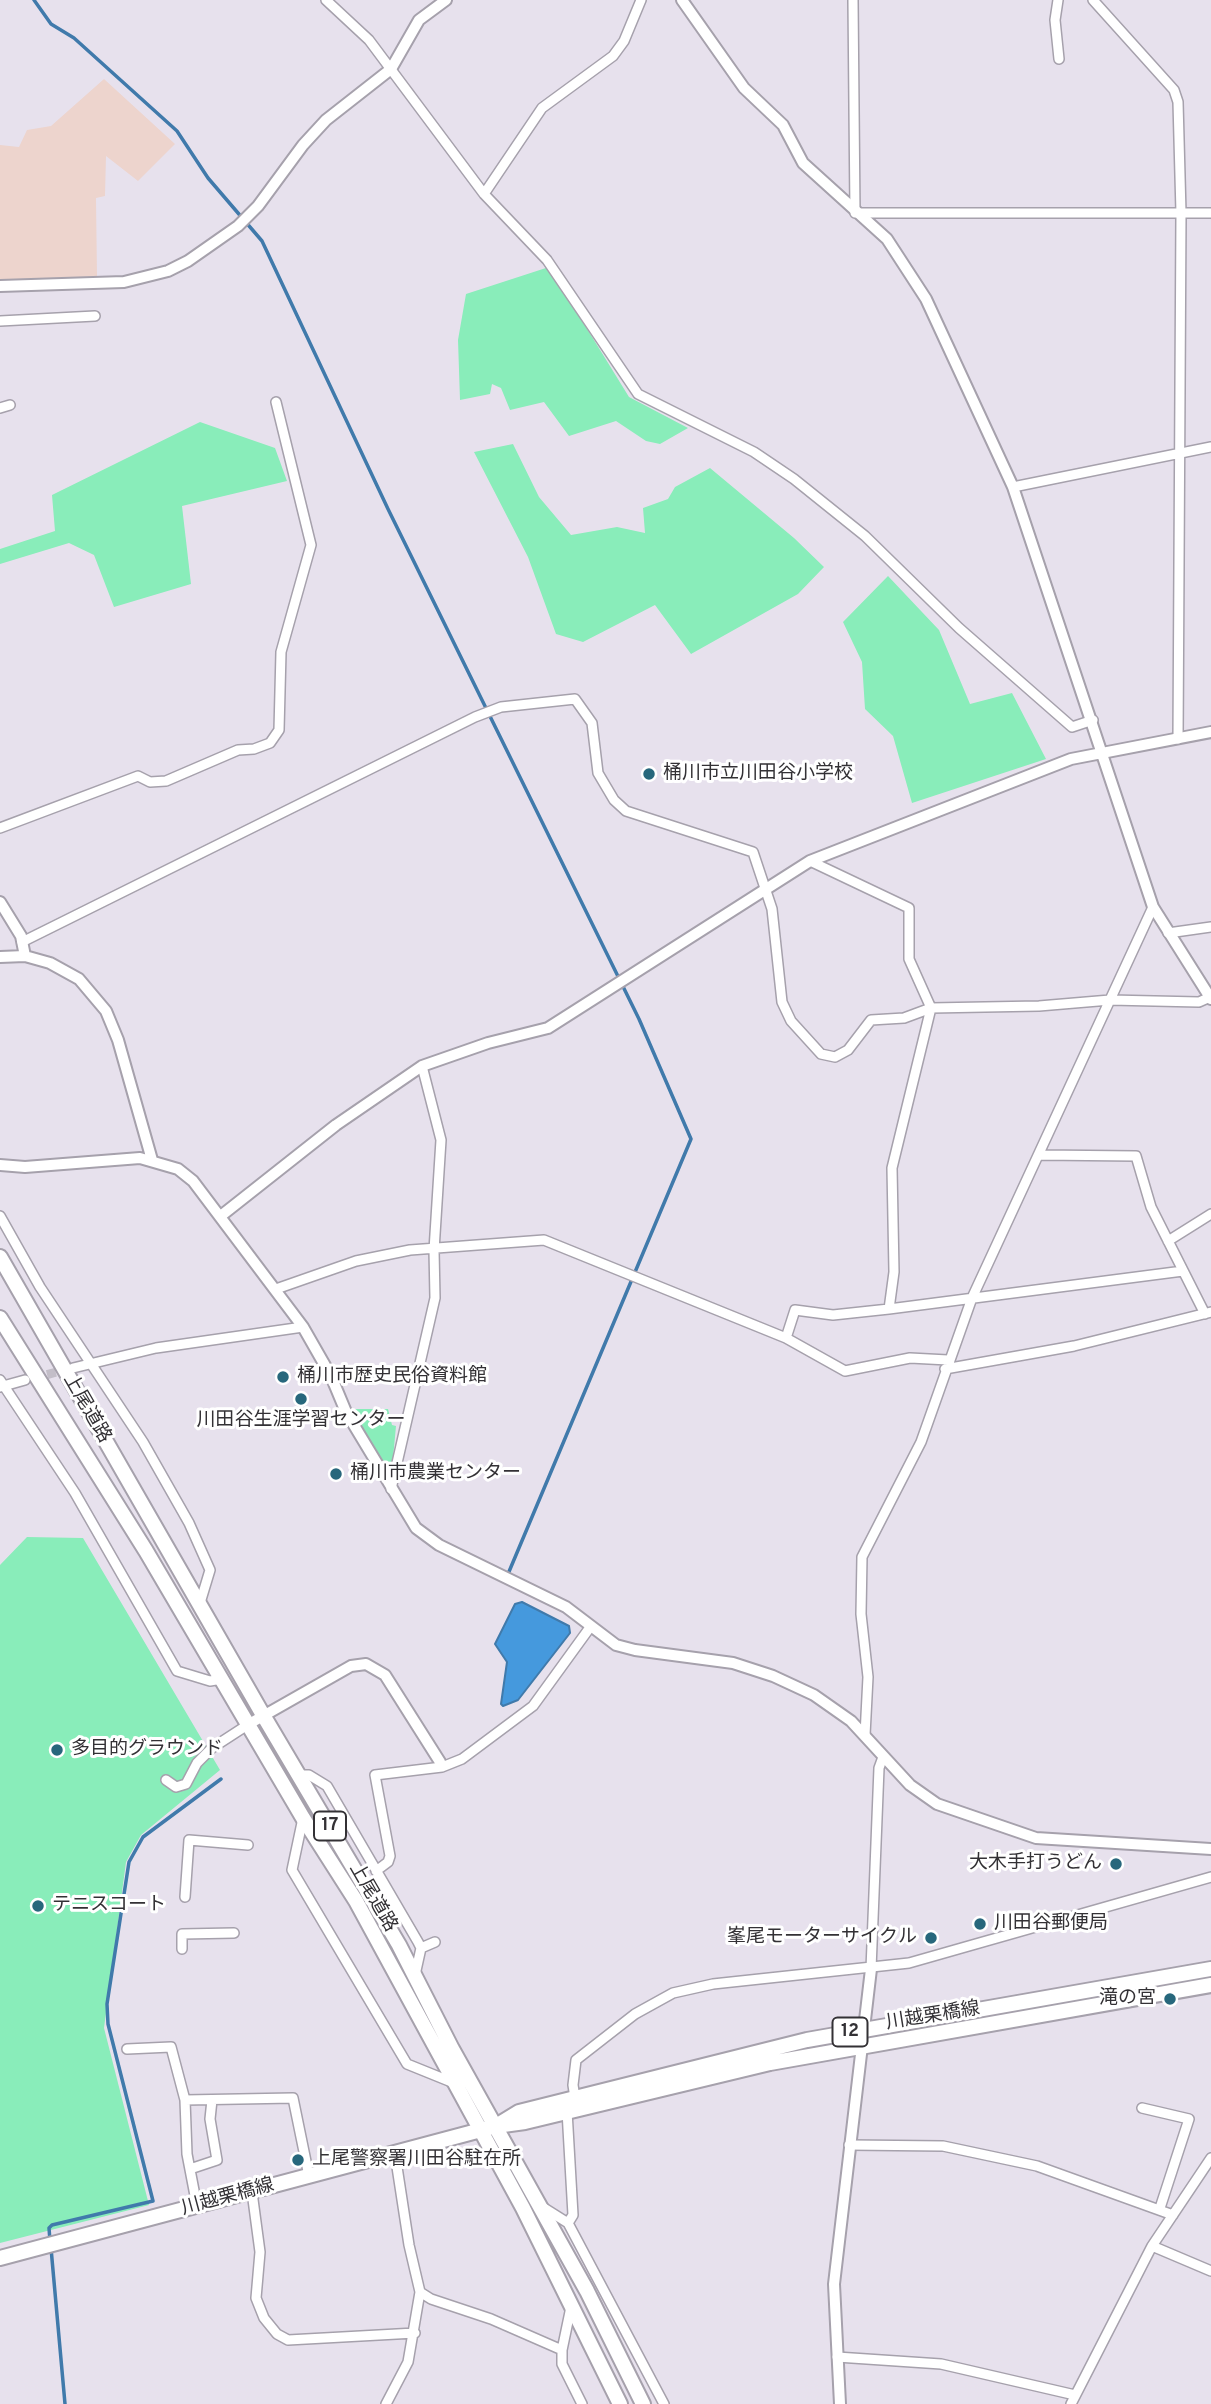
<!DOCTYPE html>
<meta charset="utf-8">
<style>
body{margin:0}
canvas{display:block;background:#e7e1ed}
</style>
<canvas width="1211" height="2404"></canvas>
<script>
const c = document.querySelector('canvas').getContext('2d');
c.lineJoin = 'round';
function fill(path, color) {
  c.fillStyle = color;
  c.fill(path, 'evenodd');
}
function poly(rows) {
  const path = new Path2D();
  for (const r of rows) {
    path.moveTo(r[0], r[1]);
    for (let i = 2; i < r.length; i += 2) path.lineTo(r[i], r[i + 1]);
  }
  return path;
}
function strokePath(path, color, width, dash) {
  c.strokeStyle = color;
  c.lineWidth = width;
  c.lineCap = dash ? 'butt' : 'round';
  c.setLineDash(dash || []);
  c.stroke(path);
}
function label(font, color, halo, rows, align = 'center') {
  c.font = font + ' Overpass,"Noto Sans JP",sans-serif';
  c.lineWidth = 6;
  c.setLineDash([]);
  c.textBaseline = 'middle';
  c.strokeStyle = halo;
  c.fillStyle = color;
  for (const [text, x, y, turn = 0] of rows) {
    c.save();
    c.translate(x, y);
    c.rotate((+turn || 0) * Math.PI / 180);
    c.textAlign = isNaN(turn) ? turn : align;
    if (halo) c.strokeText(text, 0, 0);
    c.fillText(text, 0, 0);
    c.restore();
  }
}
fill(poly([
 [104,79,175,144,138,181,106,156,105,196,96,198,97,277,0,281,0,145,19,147,27,130,51,126]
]), '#edd4cd');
fill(poly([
 [549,267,629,397,688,428,660,444,646,441,616,421,569,436,544,402,510,410,501,388,492,384,490,394,460,400,458,340,466,294],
 [200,422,275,448,287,481,182,506,191,584,114,607,94,555,69,543,0,564,0,549,55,531,52,495],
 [513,444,539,497,571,535,617,527,645,533,643,508,668,499,675,487,710,468,794,538,824,567,798,594,691,654,655,605,583,642,556,634,528,557,474,452],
 [888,576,939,630,970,704,1012,693,1046,759,912,803,893,736,865,709,862,662,843,622],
 [351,1409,388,1409,392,1425,396,1426,392,1469,388,1469],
 [27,1537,83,1538,220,1770,141,1835,126,1862,104,2028,149,2205,0,2243,0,1565]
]), '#89edba');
const water = poly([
 [522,1602,569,1626,570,1633,518,1700,503,1706,501,1704,507,1662,495,1644,515,1604,522,1602]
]);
fill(water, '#4599dd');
strokePath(water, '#407aab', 2);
strokePath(poly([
 [34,0,51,24,74,38,177,131,208,178,262,241,388,509,639,1019,691,1139,508,1574],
 [50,2241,49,2228,52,2225,153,2201,108,2024,107,2004,129,1862,143,1837,221,1779],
 [51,2248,65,2404]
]), '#407aab', 3.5);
strokePath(poly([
 [34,1378,68,1369]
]), '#c3bec8', 9, [9, 4.5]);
const minor = poly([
 [326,0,369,40,484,194,547,260,638,394,754,452,794,479,865,536,959,628,1072,727,1093,720],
 [853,0,855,213,1211,213],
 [1058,0,1055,20,1059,59],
 [1093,0,1174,90,1178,102,1181,213,1178,739],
 [484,194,542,108,613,56,624,41,641,0],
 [0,321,95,316],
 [0,408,10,405],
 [1013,487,1211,447],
 [0,828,138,776,150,782,166,781,238,750,254,749,270,743,279,730,281,652,311,545,276,402],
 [810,861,909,908,909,959,931,1008,892,1168,894,1272,889,1309],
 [1168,933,1211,927],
 [22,942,475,717,501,707,575,699,592,723,598,773,614,800,626,811,753,852,772,909,782,1002,791,1021,821,1054,835,1057,848,1050,871,1020,904,1018,931,1008,1039,1006,1110,1000,1199,1002,1210,997],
 [1039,1155,1136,1156,1151,1207,1205,1314],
 [0,1216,40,1287,143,1442,189,1523,210,1570,200,1603],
 [1168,1241,1211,1214],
 [276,1289,356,1261,410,1250,544,1240,786,1338,845,1371,910,1358,948,1360],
 [786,1338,795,1310,833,1315,889,1309,1183,1271],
 [73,1368,156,1348,303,1327],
 [945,1369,1074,1346,1211,1312],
 [0,1380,75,1493,177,1671,210,1681,222,1679],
 [0,1387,25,1380],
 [391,1489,435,1298,434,1250,441,1140,422,1066],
 [865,1735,868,1677,861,1614,862,1557,921,1442,972,1298,1153,907],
 [300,1775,309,1775,327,1786,418,1942,421,1948,415,1975],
 [166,1780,176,1787,186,1784,197,1763,212,1748,249,1724],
 [303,1818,292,1870,407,2064,454,2083],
 [376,1871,388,1862,390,1856,375,1775,442,1767,462,1759,533,1706,591,1626],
 [185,1897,189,1840,248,1845],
 [421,1948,435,1942],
 [182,1949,182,1934,234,1933],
 [871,1969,879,1768,883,1757],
 [127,2049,171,2047,185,2100,187,2154,197,2206],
 [575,2098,573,2085,576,2060,635,2014,673,1993,713,1984,909,1963,1211,1877],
 [185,2100,293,2098,309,2176],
 [1142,2108,1189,2119,1160,2208],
 [567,2111,573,2215,568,2223],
 [849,2145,943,2146,1037,2166,1173,2215],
 [190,2169,217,2160,210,2119,212,2100],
 [252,2192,260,2252,256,2298,264,2318,277,2334,288,2340,415,2333],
 [541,2206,568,2223,664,2404],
 [1152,2246,1211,2271],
 [420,2292,431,2299,491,2319,562,2350,562,2364,582,2404],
 [562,2350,571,2307],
 [837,2357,941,2364,1075,2395],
 [386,2404,408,2362,420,2292,409,2245,395,2154],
 [1071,2404,1152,2246,1211,2158]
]);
const tertiary = poly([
 [682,0,744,88,783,125,803,163,887,239,926,299,1013,487,1153,907,1211,999],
 [0,286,124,282,168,271,188,261,238,226,258,206,303,145,326,120,391,69,419,20,446,0],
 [0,902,21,936,25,956],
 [0,957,25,956,50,963,79,979,106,1011,118,1040,152,1160],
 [0,1165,25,1167,140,1158,178,1169,193,1181,303,1327,331,1376,346,1412,416,1528,439,1545,566,1607,616,1645,635,1650,733,1663,773,1676,814,1695,851,1721,910,1785,937,1804,1036,1838,1211,1849],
 [222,1215,336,1125,422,1066,488,1043,548,1028,810,861,1071,759,1211,732],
 [249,1724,351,1666,366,1664,385,1675,440,1762],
 [840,2404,834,2284,871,1969]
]);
const primary = poly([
 [501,2123,519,2112,807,2040,1211,1969],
 [0,2258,496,2126,525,2122,770,2063,1211,1985]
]);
const trunk = poly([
 [0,1257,263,1715,399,1945,452,2049,587,2291,643,2404],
 [0,1318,146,1551,303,1818,356,1901,523,2208,620,2404]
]);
strokePath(minor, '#a6a1ac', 12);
strokePath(tertiary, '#a6a1ac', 14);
strokePath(primary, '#a6a1ac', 18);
strokePath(trunk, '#a6a1ac', 18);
strokePath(minor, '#fff', 9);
strokePath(tertiary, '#fff', 10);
strokePath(primary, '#fff', 14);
strokePath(trunk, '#fff', 14);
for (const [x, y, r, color] of [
 [649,774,7,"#27677c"],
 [283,1377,7,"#27677c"],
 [301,1399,7,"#27677c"],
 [336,1474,7,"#27677c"],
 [57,1750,7,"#27677c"],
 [1116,1864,7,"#27677c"],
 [38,1906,7,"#27677c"],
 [980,1924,7,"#27677c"],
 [931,1938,7,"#27677c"],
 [1170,1999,7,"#27677c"],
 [298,2160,7,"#27677c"]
]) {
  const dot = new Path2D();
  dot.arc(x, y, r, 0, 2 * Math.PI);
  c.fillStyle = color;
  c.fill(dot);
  strokePath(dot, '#fff', 2.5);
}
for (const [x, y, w] of [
 [330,1826,32],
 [850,2032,35]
]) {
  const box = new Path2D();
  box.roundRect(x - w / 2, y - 14.5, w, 29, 5);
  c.fillStyle = '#fff';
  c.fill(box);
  strokePath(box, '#333135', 2);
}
label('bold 18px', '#333135', null, [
 ["17",330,1826],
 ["12",850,2032]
]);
label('19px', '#333135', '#fff', [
 ["桶川市立川田谷小学校",663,774],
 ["桶川市歴史民俗資料館",297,1377],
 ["川田谷生涯学習センター",301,1421,"center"],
 ["桶川市農業センター",350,1474],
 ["多目的グラウンド",71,1750],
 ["大木手打うどん",1102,1864,"right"],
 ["テニスコート",52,1906],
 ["川田谷郵便局",994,1924],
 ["峯尾モーターサイクル",917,1938,"right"],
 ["滝の宮",1156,1999,"right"],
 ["上尾警察署川田谷駐在所",312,2160]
], 'left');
label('19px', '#333135', '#fff', [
 ["上尾道路",86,1409,60],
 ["上尾道路",372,1898,60],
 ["川越栗橋線",933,2017,-9],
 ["川越栗橋線",228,2198,-15]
]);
</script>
